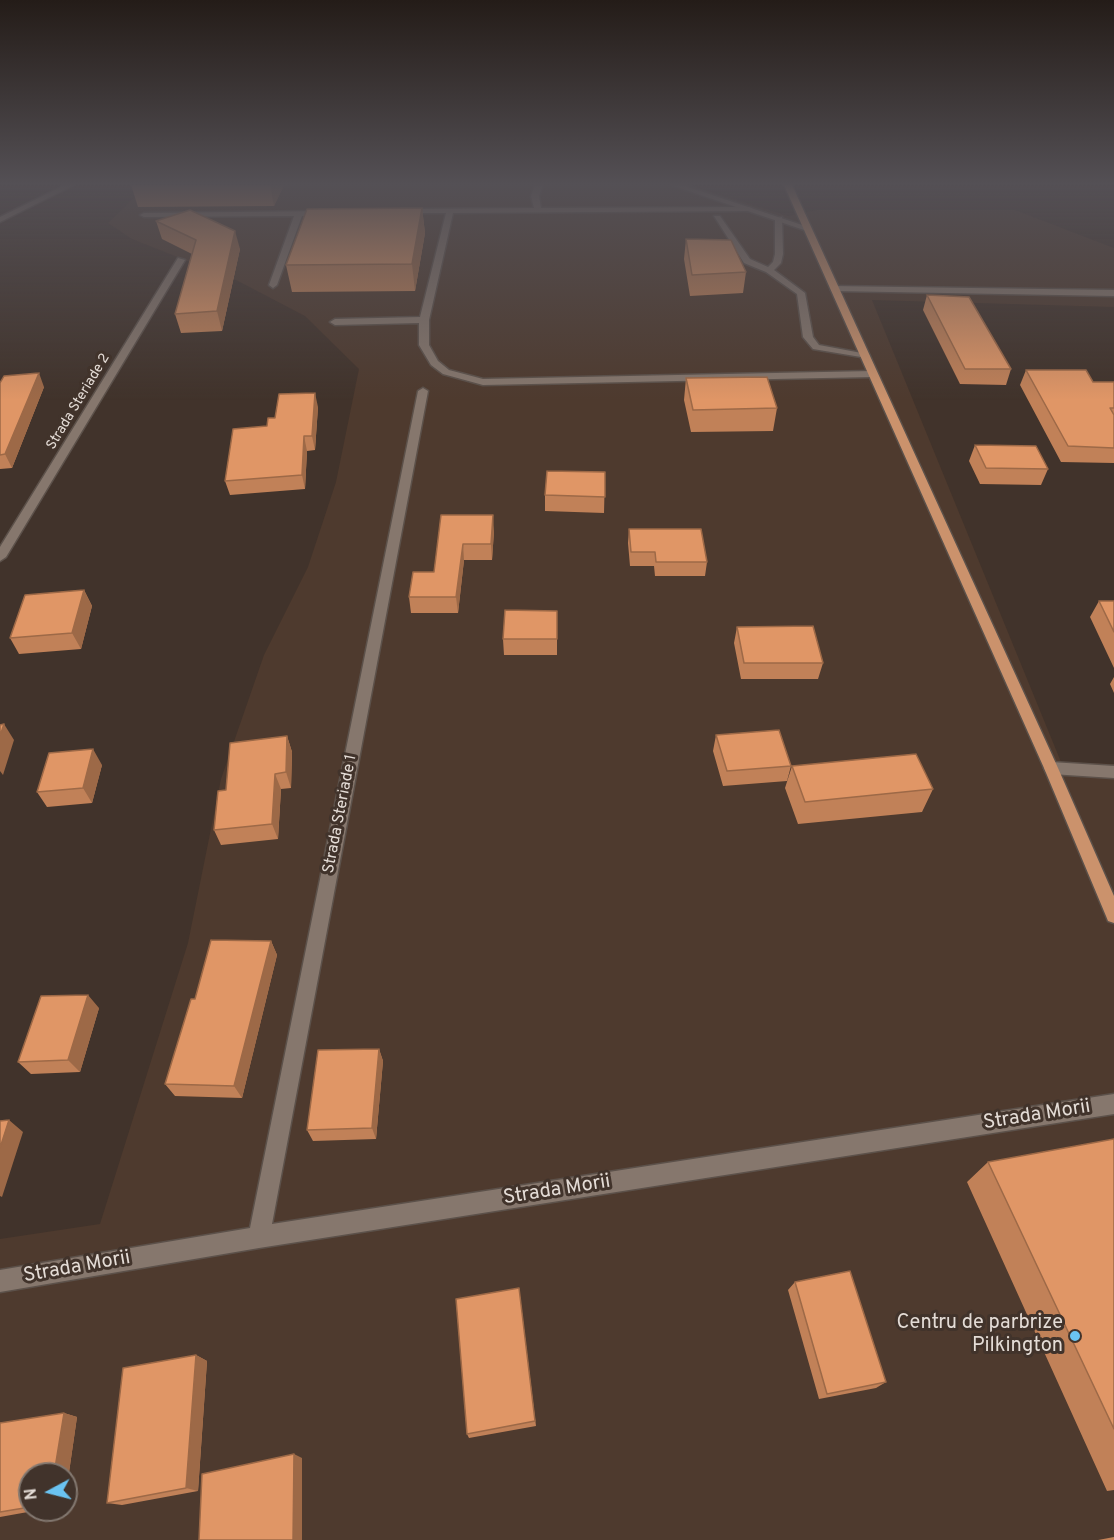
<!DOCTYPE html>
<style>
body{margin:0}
#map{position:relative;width:1114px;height:1540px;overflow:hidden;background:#41332b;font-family:Overpass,sans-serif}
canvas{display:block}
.north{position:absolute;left:18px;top:1462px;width:60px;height:60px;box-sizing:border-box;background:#41332b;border:2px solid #82776f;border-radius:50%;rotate:263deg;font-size:16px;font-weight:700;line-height:24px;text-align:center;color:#e4dcd6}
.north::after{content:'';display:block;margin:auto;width:21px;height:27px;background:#6ac3f1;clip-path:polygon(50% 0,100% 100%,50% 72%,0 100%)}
</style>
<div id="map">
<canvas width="1114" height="1540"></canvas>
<div class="north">N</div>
</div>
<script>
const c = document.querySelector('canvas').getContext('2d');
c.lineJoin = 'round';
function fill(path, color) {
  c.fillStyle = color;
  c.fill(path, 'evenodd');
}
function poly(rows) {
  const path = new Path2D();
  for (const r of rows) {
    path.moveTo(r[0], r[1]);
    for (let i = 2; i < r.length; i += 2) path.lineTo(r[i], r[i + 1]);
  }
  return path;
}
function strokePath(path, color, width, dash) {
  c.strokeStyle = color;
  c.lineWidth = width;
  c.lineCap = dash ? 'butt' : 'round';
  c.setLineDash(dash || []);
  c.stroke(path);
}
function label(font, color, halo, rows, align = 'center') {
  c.font = font + ' Overpass,sans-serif';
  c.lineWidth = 6;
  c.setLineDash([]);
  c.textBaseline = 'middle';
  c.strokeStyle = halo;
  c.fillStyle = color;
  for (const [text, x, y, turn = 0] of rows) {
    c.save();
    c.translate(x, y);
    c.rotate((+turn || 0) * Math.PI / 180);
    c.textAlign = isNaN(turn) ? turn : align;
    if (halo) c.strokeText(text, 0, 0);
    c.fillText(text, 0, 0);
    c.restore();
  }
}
fill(poly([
 [147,185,690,185,788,216,817,210,1015,210,1114,248,1114,307,872,300,1061,762,1114,764,1114,1540,0,1540,0,1239,100,1224,188,943,221,779,264,655,308,567,336,482,359,369,305,316,238,281,132,239,108,223],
 [30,1474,66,1474,66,1510,30,1510]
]), '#4e3a2e');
const lane = poly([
 [535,185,543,185,539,196,541,208,749,207,753,209,749,211,453,213,429,320,429,345,438,361,449,370,483,379,872,371,877,374,872,377,483,385,443,374,431,365,419,345,419,323,335,325,330,322,335,319,420,317,446,213,404,213,401,209,534,208,531,196,535,185],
 [326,211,329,215,302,216,277,285,273,288,269,285,294,216,144,217,140,215,144,213,326,211],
 [714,216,720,216,750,259,768,267,773,262,775,254,775,219,782,217,783,254,781,263,774,270,805,293,813,337,819,345,867,354,867,358,813,349,803,337,797,294,766,272,744,263,714,216],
 [831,286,1114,290,1114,296,834,291,831,290,831,286]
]);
const street = poly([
 [65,185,74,185,0,222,0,217,65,185],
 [671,185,682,185,811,228,804,230,671,185],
 [178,258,185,260,6,557,0,561,0,547,178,258],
 [423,388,428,391,272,1224,1114,1094,1114,1114,259,1248,0,1292,0,1270,250,1228,418,391,423,388],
 [1051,762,1114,766,1114,778,1051,774,1046,772,1044,768,1046,764,1051,762]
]);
const primary = poly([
 [784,185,792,185,1058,768,1114,896,1114,923,1108,921,1106,916,1044,768,784,185]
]);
strokePath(lane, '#5c514a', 3);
strokePath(street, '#5c514a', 3);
strokePath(primary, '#5c514a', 3);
fill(lane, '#86776d');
fill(street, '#86776d');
fill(primary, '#cb926c');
fill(poly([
 [131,185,284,185,274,206,138,207],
 [422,208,425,233,415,291,292,292,286,265],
 [156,221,240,249,222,331,181,333,175,314,192,254,162,239],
 [686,239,746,272,743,293,690,296,684,259],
 [927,295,1011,369,1006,385,960,384,923,310],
 [1026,370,1093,382,1114,382,1114,463,1061,462,1020,385],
 [686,378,777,408,773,431,691,432,684,400],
 [0,383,44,387,12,468,0,469],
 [318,407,315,450,307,451,305,489,230,495,225,481,267,426,275,418],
 [975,445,1048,469,1041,485,980,484,969,461],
 [605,472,604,513,545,511,545,495],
 [441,515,494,531,492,560,464,560,458,613,411,613,409,597,434,572],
 [629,529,707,562,705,576,655,576,654,566,630,566,628,543],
 [84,590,92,606,81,649,19,654,10,638],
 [1099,601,1114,601,1114,668,1090,617],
 [557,611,557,655,504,655,503,639],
 [737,627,823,663,818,679,741,679,734,643],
 [1114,677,1114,693,1110,684],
 [716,735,791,766,787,781,723,786,713,751],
 [287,736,292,752,291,788,281,789,278,839,221,845,214,830,226,790],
 [102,765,92,803,47,807,37,792],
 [792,766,933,789,922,812,798,824,785,788],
 [271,941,277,955,242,1098,175,1096,165,1084,195,999],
 [99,1008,80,1072,31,1074,18,1062],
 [379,1049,383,1061,376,1139,313,1141,307,1130],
 [1114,1139,1114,1490,1107,1491,967,1182,988,1162],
 [795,1282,886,1382,876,1388,819,1399,788,1290],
 [519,1288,536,1426,469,1438,467,1434],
 [196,1355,207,1361,198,1491,122,1505,107,1503],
 [64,1413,77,1417,66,1493,66,1474,30,1474,30,1510,39,1510,0,1517,0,1423],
 [1114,1537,1114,1540,1098,1540]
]), '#c18158');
fill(poly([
 [270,185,284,185,274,206],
 [422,208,425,233,415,291,412,264],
 [235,231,240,249,222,331,217,311],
 [39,373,44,387,12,468,5,454],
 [315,393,318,407,315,450,312,436],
 [304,436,307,451,305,489,302,475],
 [493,515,494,531,492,560,491,544],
 [463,544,464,560,458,613,456,597],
 [84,590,92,606,81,649,72,633],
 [4,724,14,740,3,775,0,771,0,736],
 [287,736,292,752,291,788,286,772],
 [93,749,102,765,92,803,83,788],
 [275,774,281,789,278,839,272,824],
 [271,941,277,955,242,1098,234,1086],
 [88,995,99,1008,80,1072,68,1060],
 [379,1049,383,1061,376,1139,372,1128],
 [9,1120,23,1132,2,1197,0,1196,0,1148],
 [196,1355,207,1361,198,1491,186,1488],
 [64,1413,77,1417,66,1493,66,1474,54,1474],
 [294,1454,302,1458,302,1540,293,1540]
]), '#9d6947');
const building = poly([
 [422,208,412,264,286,265,307,209,422,208],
 [190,210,235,231,217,311,175,314,196,240,156,221,190,210],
 [686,239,731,240,746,272,692,275,686,239],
 [927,295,969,297,1011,369,965,369,927,295],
 [1026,370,1086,370,1093,382,1114,382,1114,408,1110,408,1114,415,1114,448,1068,446,1026,370],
 [39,373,5,454,0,455,0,383,4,376,39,373],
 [767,377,777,408,693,410,686,378,767,377],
 [315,393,312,436,304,436,302,475,225,481,233,429,267,426,268,418,275,418,279,394,315,393],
 [975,445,1036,446,1048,469,986,468,975,445],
 [547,471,605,472,605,497,545,495,547,471],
 [441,515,493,515,491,544,463,544,456,597,409,597,413,572,434,572,441,515],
 [629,529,701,529,707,562,656,562,655,552,631,552,629,529],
 [84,590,72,633,10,638,25,595,84,590],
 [1099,601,1114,601,1114,632,1099,601],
 [505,610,557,611,557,639,503,639,505,610],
 [813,626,823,663,744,663,737,627,813,626],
 [4,724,0,736,0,725,4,724],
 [779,730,791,766,727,771,716,735,779,730],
 [287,736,286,772,275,774,272,824,214,830,218,791,226,790,230,743,287,736],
 [93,749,83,788,37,792,49,753,93,749],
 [916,754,933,789,805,802,792,766,916,754],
 [211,940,271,941,234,1086,165,1084,191,999,195,999,211,940],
 [88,995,68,1060,18,1062,41,996,88,995],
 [379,1049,372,1128,307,1130,318,1050,379,1049],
 [9,1120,0,1148,0,1121,9,1120],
 [1114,1139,1114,1429,988,1162,1114,1139],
 [850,1271,886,1382,827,1394,795,1282,850,1271],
 [519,1288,535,1421,467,1434,456,1299,519,1288],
 [196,1355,186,1488,107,1503,123,1368,196,1355],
 [64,1413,54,1474,30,1474,30,1507,0,1512,0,1423,64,1413],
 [294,1454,293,1540,199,1540,202,1474,294,1454]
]);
fill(building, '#e09666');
strokePath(building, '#9d6947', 1.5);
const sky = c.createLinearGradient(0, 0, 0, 400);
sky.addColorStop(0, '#241c18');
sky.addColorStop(0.46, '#545055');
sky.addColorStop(1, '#54505500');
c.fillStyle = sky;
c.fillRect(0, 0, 1114, 400);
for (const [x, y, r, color] of [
 [1075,1336,6,"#6ac3f1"]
]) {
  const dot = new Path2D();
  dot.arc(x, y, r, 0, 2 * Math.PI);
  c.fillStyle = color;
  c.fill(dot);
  strokePath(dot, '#41332b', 2);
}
label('14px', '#e4dcd6', '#41332b', [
 ["Strada Steriade 2",79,402,-59]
]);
label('16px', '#e4dcd6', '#41332b', [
 ["Strada Steriade 1",341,814,-79]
]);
label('20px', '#e4dcd6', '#41332b', [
 ["Strada Morii",1037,1116,-9],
 ["Strada Morii",557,1191,-9],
 ["Strada Morii",77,1268,-10]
]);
label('20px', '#e4dcd6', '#41332b', [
 ["Centru de parbrize",1063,1324],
 ["Pilkington",1063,1347]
], 'right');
</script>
